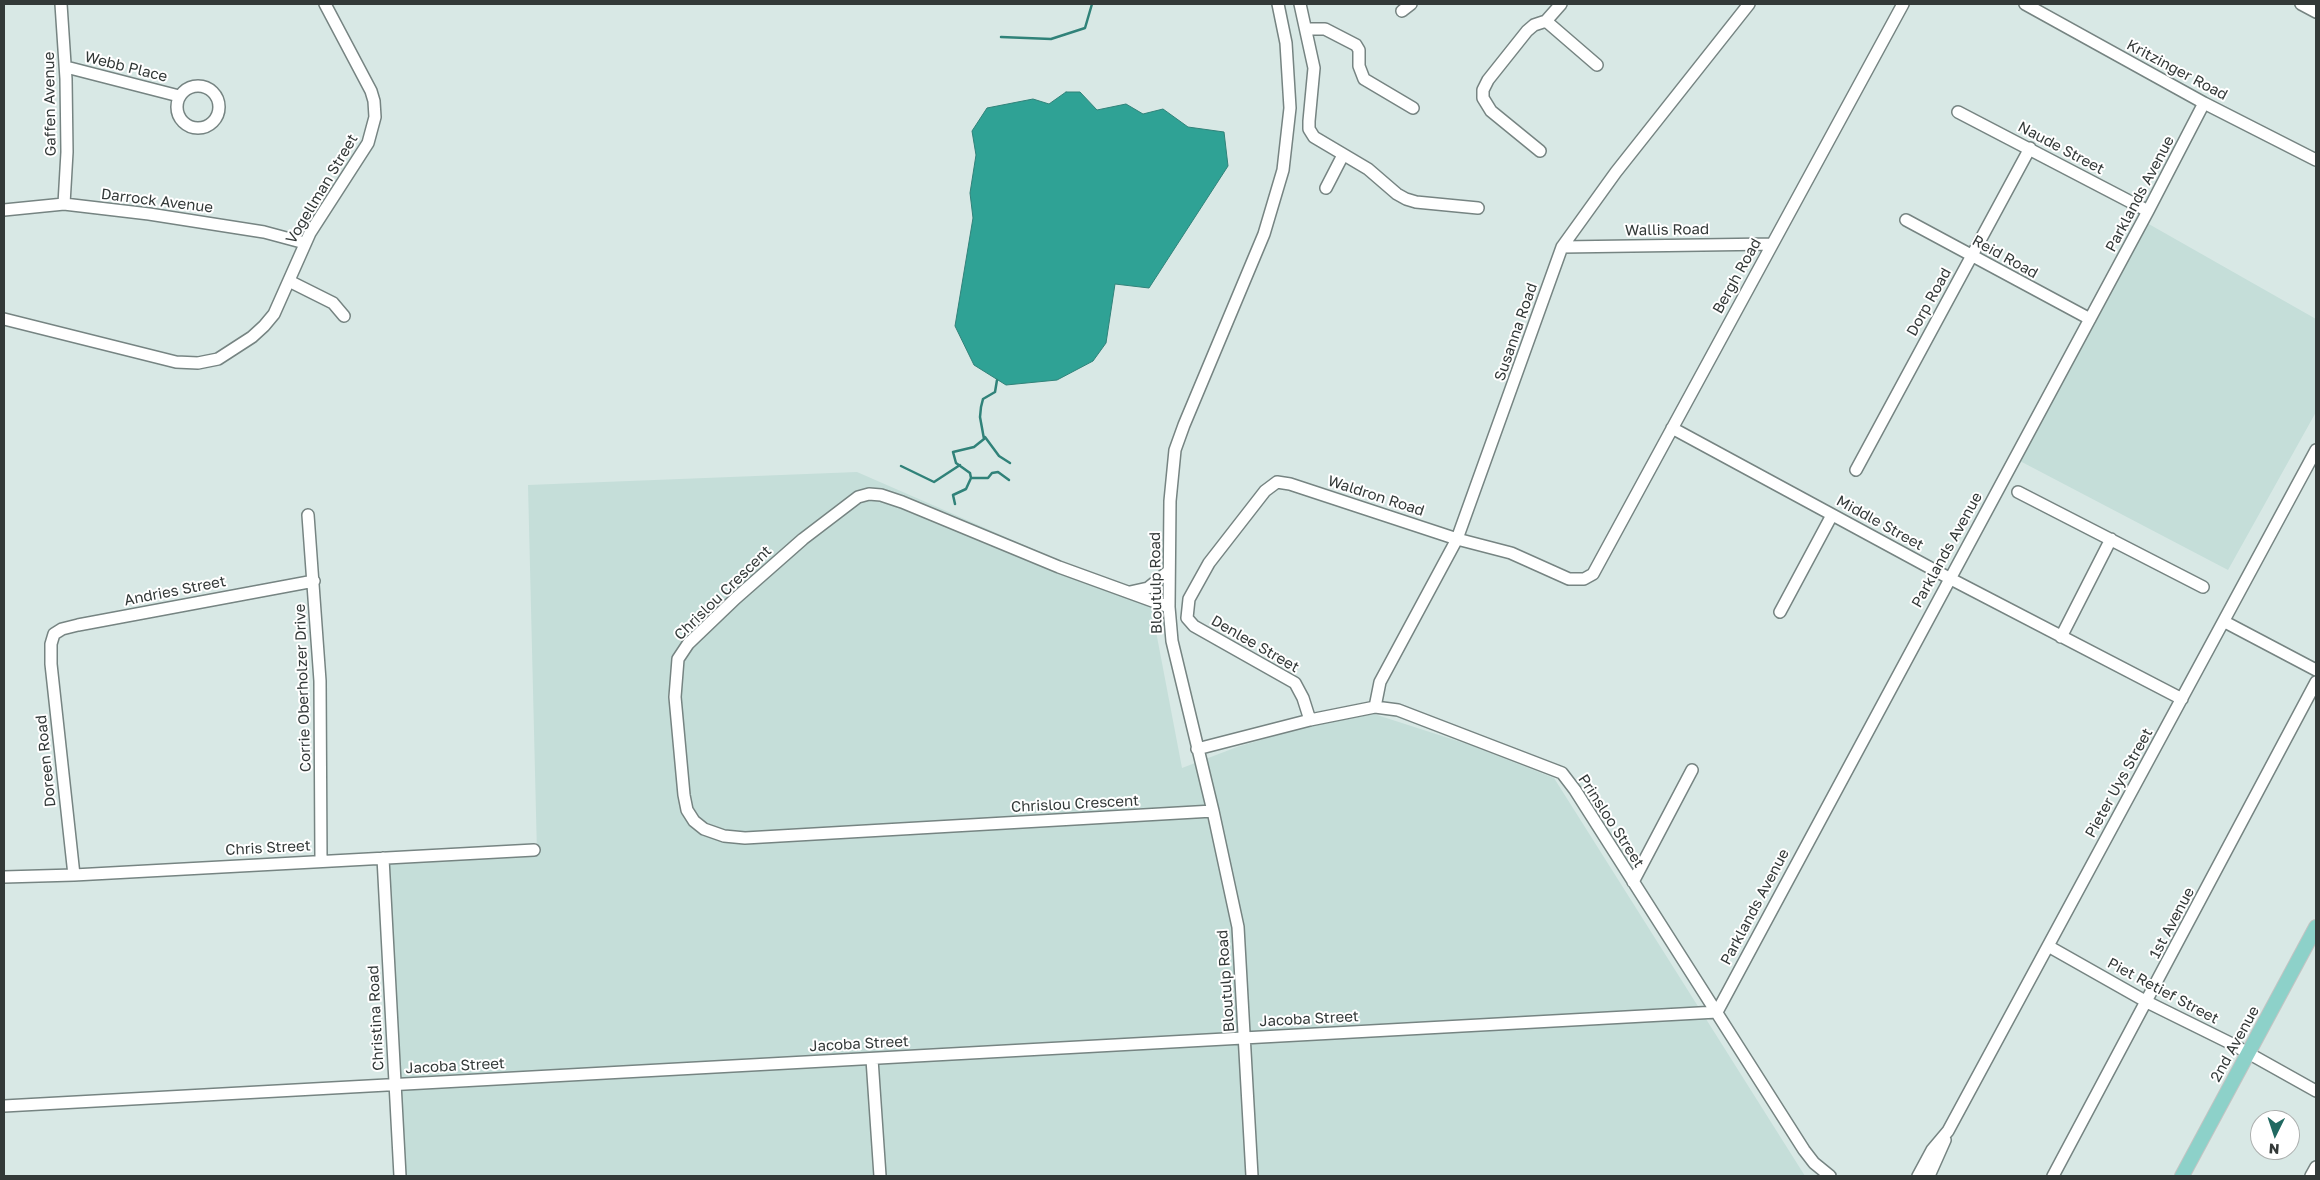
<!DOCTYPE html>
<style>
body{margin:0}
#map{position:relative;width:2320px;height:1180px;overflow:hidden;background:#d8e8e5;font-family:"Golos Text",sans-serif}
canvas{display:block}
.frame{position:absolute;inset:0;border:5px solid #333938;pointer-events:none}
.north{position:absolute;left:2250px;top:1110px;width:50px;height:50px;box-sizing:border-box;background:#fff;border:1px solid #adb0af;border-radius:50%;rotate:184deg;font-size:14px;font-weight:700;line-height:20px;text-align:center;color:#333938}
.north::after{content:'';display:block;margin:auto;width:18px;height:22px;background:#206961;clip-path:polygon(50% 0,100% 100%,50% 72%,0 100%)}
</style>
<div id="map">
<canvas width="2320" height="1180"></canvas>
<div class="frame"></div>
<div class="north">N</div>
</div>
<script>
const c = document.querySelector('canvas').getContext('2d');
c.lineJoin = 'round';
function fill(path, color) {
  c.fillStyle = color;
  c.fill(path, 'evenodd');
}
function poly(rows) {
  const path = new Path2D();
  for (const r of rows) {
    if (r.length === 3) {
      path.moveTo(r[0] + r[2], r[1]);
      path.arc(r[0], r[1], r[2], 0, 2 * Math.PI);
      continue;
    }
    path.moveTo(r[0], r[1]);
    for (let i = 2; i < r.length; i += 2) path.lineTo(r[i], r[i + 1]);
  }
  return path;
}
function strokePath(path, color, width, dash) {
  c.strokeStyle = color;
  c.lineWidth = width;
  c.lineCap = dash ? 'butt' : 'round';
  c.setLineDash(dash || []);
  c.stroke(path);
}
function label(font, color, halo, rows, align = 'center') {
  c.font = font + ' "Golos Text",sans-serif';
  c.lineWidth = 4;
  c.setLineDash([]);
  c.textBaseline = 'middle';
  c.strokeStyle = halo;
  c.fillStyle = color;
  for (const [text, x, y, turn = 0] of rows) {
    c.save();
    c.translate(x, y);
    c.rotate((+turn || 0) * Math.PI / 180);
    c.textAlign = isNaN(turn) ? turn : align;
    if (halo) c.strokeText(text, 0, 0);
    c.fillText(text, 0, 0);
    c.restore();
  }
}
fill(poly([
 [2147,223,2316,319,2316,412,2228,570,2018,460],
 [857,472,1150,600,1182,768,1237,747,1305,727,1374,714,1470,745,1554,778,1805,1176,400,1176,388,863,537,854,528,485]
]), '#c5ded9');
const water = poly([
 [1066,92,1080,92,1097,110,1126,104,1143,114,1163,109,1188,127,1224,132,1228,166,1149,288,1115,284,1106,343,1093,361,1057,380,1006,385,974,365,955,326,973,218,970,193,976,155,972,131,987,108,1033,99,1049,104,1066,92]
]);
fill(water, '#2fa295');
strokePath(water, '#308279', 1);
strokePath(poly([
 [1001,37,1051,39,1085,28,1092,4],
 [985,437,999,456,1010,463],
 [901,466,934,482,960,465],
 [972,478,988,478,992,473,998,472,1009,480],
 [955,504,953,495,966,489,971,478,970,473,956,463,953,452,974,447,984,439,980,417,981,407,983,399,995,392,997,380]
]), '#308279', 2.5);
const minor = poly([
 [61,4,66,79,67,152,64,204],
 [1300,4,1314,68,1309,121,1309,129,1314,137,1368,169,1397,194,1406,199,1416,202,1478,208],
 [2025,4,2204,103,2316,160],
 [2301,4,2316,12],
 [1402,11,1411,4],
 [1546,21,1597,65],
 [1306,29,1325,29,1356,45,1359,50,1359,66,1364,79,1413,108],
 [66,67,179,96],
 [198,107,21],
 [1958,112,2148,211],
 [1540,151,1491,111,1483,98,1483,90,1488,80,1527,31,1534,25,1546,21,1561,4],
 [1326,188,1343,155],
 [4,210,64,204,149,214,264,232,305,243],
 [1906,220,2090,319],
 [1562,247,1772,244],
 [289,281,333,303,344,316],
 [4,319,176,362,198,363,218,359,252,337,264,326,274,314,310,233,368,143,375,117,374,101,371,91,325,4],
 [1672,428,1949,578,2182,699],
 [1856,470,2030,148],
 [2018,492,2203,587],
 [308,515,320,681,321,861],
 [1130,592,1148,588,1169,571],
 [1169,607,1059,567,902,502,881,495,869,494,858,497,803,539,736,598,688,644,678,659,675,697,684,795,687,810,694,821,704,829,724,836,745,838,1213,811],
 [1780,612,1832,515],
 [2225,622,2316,670],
 [2061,637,2111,539],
 [1375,707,1380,682,1457,539,1562,247,1616,172,1749,4],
 [1310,720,1303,698,1295,683,1194,626,1187,618,1189,599,1209,563,1265,491,1277,482,1290,484,1457,539,1511,553,1569,579,1584,579,1593,574,1903,4],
 [1197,749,1310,720,1375,707,1398,710,1562,773,1575,790,1804,1150,1814,1163,1830,1176],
 [383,858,400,1176],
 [74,875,51,664,51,644,54,634,62,629,78,625,314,581],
 [4,877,74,875,534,850],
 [1633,882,1692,770],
 [2048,946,2147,1002,2232,1044,2316,1091],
 [872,1059,880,1176],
 [4,1106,1717,1012,2148,211,2204,103],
 [1252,1176,1238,927,1213,811,1172,641,1169,607,1170,501,1175,450,1184,425,1264,234,1283,170,1290,108,1286,43,1278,4],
 [1918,1176,1932,1150,1948,1131,2316,450],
 [1929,1176,1945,1140],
 [2053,1176,2316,682],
 [2311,1176,2316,1167]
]);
const major = poly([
 [2182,1176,2316,927]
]);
strokePath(minor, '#768482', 14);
strokePath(major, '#c2c4c3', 16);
strokePath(minor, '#fff', 11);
strokePath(major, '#8dd1c9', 14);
label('15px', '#333938', '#fff', [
 ["Webb Place",126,67,14],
 ["Kritzinger Road",2177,70,28],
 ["Gaffen Avenue",50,104,-91],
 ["Naude Street",2061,148,28],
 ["Vogellman Street",322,189,-59],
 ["Parklands Avenue",2140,194,-62],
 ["Darrock Avenue",157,201,7],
 ["Wallis Road",1667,230,-1],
 ["Reid Road",2005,257,29],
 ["Bergh Road",1737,276,-61],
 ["Dorp Road",1929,302,-61],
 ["Susanna Road",1516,332,-71],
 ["Waldron Road",1376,496,18],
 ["Middle Street",1880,523,29],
 ["Parklands Avenue",1947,550,-61],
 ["Bloutulp Road",1156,583,-91],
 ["Andries Street",175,591,-11],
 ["Chrislou Crescent",723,593,-44],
 ["Denlee Street",1255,644,30],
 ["Corrie Oberholzer Drive",303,688,-92],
 ["Doreen Road",46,761,-96],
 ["Pieter Uys Street",2119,783,-61],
 ["Chrislou Crescent",1075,804,-3],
 ["Prinsloo Street",1611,821,57],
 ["Chris Street",268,848,-3],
 ["Parklands Avenue",1755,907,-62],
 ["1st Avenue",2172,923,-62],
 ["Bloutulp Road",1226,981,-94],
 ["Piet Retief Street",2163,991,28],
 ["Christina Road",376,1018,-93],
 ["Jacoba Street",1309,1019,-3],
 ["Jacoba Street",859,1044,-3],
 ["2nd Avenue",2235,1044,-61],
 ["Jacoba Street",455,1066,-3]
]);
</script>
